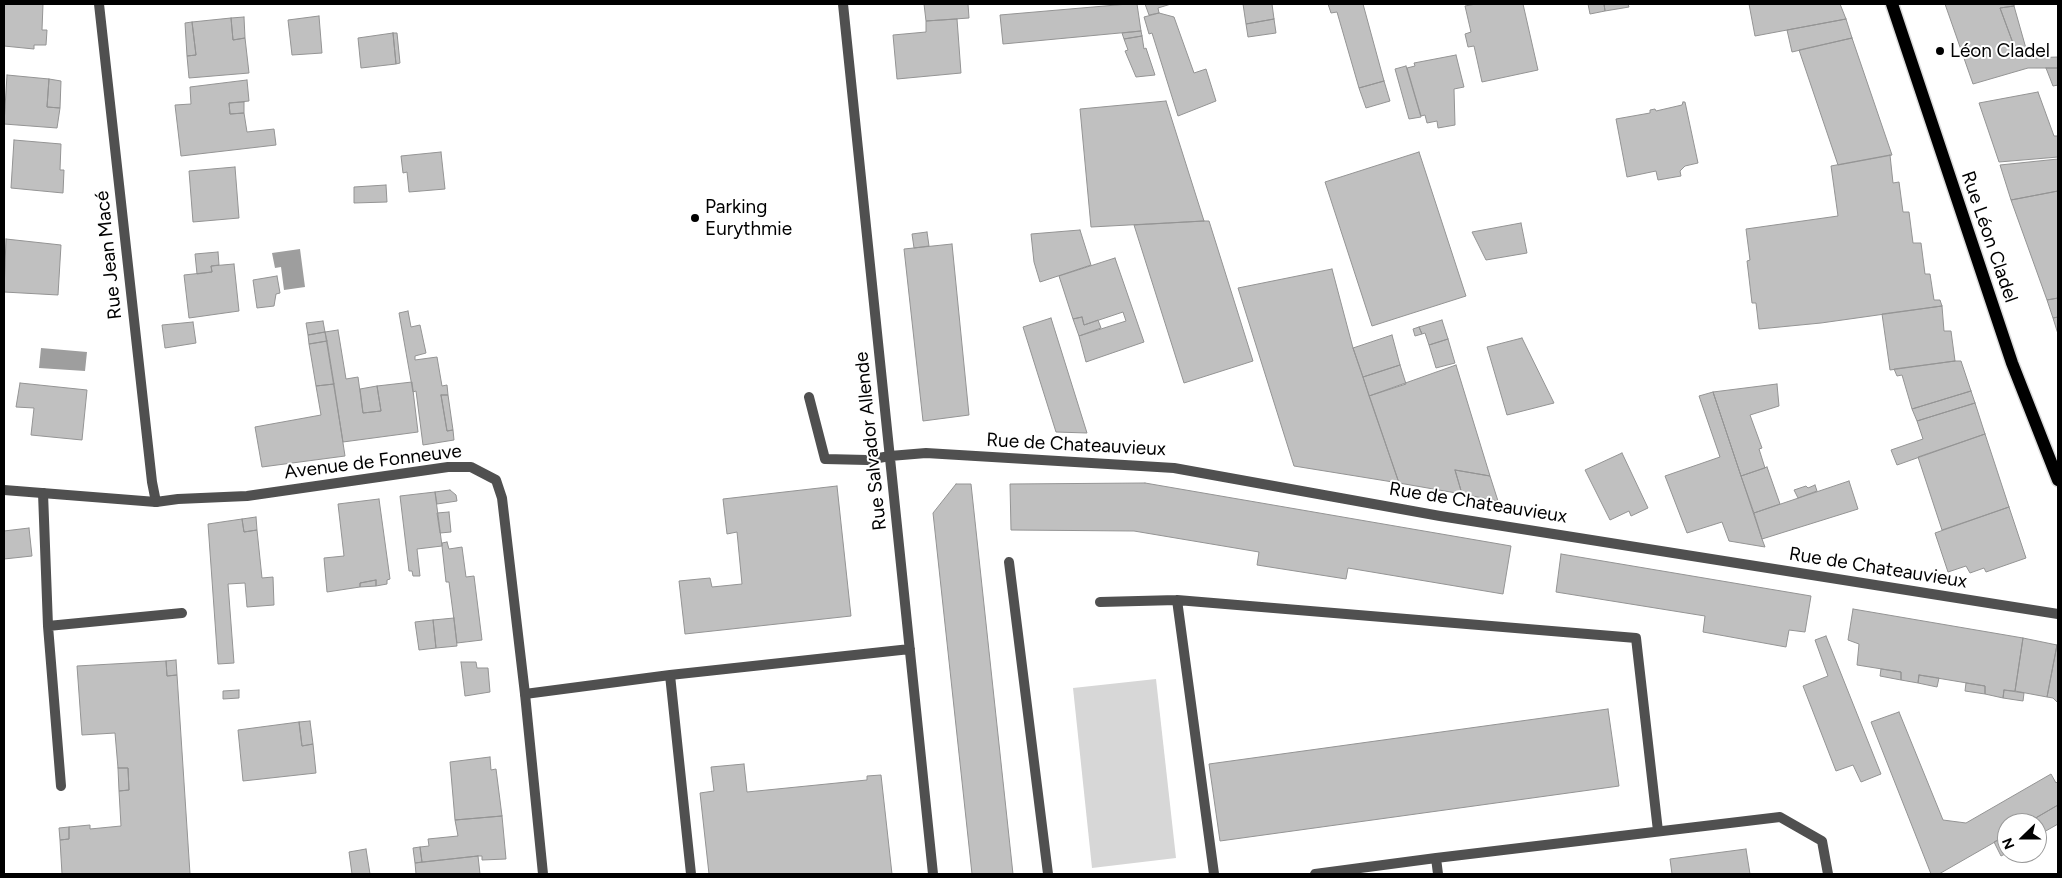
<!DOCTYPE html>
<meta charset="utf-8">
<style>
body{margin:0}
#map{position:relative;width:2062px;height:878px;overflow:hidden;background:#fff;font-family:Figtree,sans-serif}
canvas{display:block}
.frame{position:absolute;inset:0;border:5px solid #000;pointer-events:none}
.north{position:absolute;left:1997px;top:813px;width:50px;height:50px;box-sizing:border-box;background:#fff;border:1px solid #999;border-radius:50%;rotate:248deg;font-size:14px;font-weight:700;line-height:20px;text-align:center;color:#000}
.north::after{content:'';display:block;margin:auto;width:18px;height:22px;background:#000;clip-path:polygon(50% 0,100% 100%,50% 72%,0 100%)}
</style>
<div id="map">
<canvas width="2062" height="878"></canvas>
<div class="frame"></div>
<div class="north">N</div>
</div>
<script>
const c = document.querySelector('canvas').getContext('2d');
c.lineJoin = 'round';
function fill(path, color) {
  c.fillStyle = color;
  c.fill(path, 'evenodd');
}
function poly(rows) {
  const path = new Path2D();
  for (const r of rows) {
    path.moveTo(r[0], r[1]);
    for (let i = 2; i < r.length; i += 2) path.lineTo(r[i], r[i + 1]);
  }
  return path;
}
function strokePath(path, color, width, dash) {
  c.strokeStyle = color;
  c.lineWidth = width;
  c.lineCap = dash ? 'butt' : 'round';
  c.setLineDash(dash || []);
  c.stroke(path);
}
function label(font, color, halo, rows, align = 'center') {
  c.font = font + ' Figtree,sans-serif';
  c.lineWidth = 4;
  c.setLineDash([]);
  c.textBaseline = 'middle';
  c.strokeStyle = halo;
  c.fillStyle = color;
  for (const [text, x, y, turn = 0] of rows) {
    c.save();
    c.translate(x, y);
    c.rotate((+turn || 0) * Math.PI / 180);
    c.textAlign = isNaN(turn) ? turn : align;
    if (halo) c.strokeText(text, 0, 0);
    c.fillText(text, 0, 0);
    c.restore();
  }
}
fill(poly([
 [1156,679,1176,858,1092,868,1073,688]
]), '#d7d7d7');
fill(poly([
 [300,249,305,287,284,290,281,267,275,268,272,253],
 [41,348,87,352,85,371,39,368]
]), '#9e9e9e');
const building = poly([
 [4,4,43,4,42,30,47,30,46,45,34,45,34,49,4,46,4,4],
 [924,4,968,4,969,18,926,21,924,4],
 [1128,4,1137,4,1141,31,1003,44,1000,15,1128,4],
 [1145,4,1171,4,1158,8,1159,13,1149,15,1145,4],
 [1243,4,1272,4,1274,19,1246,24,1243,4],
 [1328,4,1363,4,1384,81,1359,88,1337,12,1331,13,1328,4],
 [1476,4,1523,4,1538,70,1482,82,1474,46,1468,47,1465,34,1471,32,1465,6,1476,4],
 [1588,4,1604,4,1605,11,1590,14,1588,4],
 [1604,4,1628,4,1629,7,1605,11,1604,4],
 [1749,4,1840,4,1846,19,1755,36,1749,4],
 [1945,4,2014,4,2014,6,2000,8,2017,54,2027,52,2029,58,2058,57,2058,68,2028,68,1973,84,1945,4],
 [2014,6,2027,52,2017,54,2000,8,2014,6],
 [1159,13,1174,17,1194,73,1206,69,1216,101,1178,116,1152,33,1149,34,1144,17,1159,13],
 [319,16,322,53,292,55,288,20,319,16],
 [244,17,245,38,233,40,231,18,244,17],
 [231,18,233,40,245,38,249,73,189,78,187,56,196,55,192,22,231,18],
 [957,19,961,73,897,79,893,35,926,32,926,21,957,19],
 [1274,19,1276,33,1248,37,1246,24,1274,19],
 [1846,19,1852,38,1792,52,1787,30,1846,19],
 [192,22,196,55,187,56,185,23,192,22],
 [1141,31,1142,36,1124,39,1122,33,1141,31],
 [393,33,397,33,400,63,396,64,393,33],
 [393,33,396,64,361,68,358,38,393,33],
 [1142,36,1144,49,1146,48,1155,75,1136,77,1125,51,1128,50,1124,39,1142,36],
 [1852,38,1892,155,1838,165,1799,50,1852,38],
 [1456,55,1464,87,1454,89,1455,125,1438,128,1437,121,1427,123,1425,115,1421,116,1407,68,1415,66,1414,63,1456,55],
 [1406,66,1421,117,1409,119,1395,69,1406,66],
 [2046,68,2058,68,2058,85,2053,86,2046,68],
 [7,75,49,79,47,107,60,108,57,128,4,124,7,75],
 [49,79,61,81,60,108,47,107,49,79],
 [247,80,249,101,229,103,230,114,244,113,247,132,274,129,276,145,181,156,175,105,191,104,190,87,247,80],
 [1384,81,1390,101,1366,108,1359,88,1384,81],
 [2038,92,2054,136,2058,136,2058,157,1999,162,1979,103,2038,92],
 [1166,101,1204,221,1091,227,1080,109,1166,101],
 [244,102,244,113,230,114,229,103,244,102],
 [1683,102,1685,102,1698,163,1685,166,1680,171,1681,176,1658,180,1656,171,1627,177,1616,119,1650,113,1650,110,1655,109,1656,111,1682,105,1683,102],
 [14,140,61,144,60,170,64,170,63,193,11,188,14,140],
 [441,152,445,189,409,192,407,172,403,173,401,156,441,152],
 [1419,152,1466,296,1372,326,1325,182,1419,152],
 [1890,155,1893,183,1899,182,1903,212,1909,212,1913,243,1921,243,1925,274,1930,274,1934,300,1940,300,1942,306,1821,323,1759,329,1756,303,1752,303,1747,261,1750,260,1746,229,1838,216,1831,166,1890,155],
 [2058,159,2058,191,2011,200,2000,165,2058,159],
 [235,167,239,218,193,222,189,171,235,167],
 [386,185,387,202,354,203,354,187,386,185],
 [2058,191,2058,298,2047,300,2011,200,2058,191],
 [1204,221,1209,221,1253,361,1184,383,1134,225,1204,221],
 [1521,223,1527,253,1486,260,1472,232,1521,223],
 [1080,230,1091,265,1040,282,1034,262,1031,234,1080,230],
 [927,232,929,246,914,248,912,234,927,232],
 [6,239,61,245,58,295,4,292,6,239],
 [952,244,969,415,923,421,904,249,952,244],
 [218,252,219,265,211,266,212,272,197,274,195,254,218,252],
 [1115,258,1144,342,1086,362,1079,336,1126,321,1123,312,1084,325,1082,317,1073,319,1059,276,1115,258],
 [234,264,239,311,189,318,184,275,212,272,211,266,234,264],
 [1332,269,1353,348,1399,483,1294,466,1238,288,1332,269],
 [277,276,280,293,276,294,274,306,257,308,253,280,277,276],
 [2058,298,2058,317,2053,318,2047,300,2058,298],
 [1942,306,1944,331,1951,331,1955,361,1890,370,1882,314,1942,306],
 [408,311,411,327,420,325,426,353,415,356,415,360,437,357,442,386,447,385,448,395,441,395,447,431,453,430,454,440,423,445,416,391,413,392,399,313,408,311],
 [1082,317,1084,325,1098,320,1101,328,1079,336,1073,319,1082,317],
 [2058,317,2058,334,2053,318,2058,317],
 [1051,318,1087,433,1056,432,1023,327,1051,318],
 [1442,320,1448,339,1429,345,1425,333,1422,334,1419,327,1442,320],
 [323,321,325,332,308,335,306,323,323,321],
 [193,322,196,343,165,348,162,325,193,322],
 [1419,327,1422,334,1415,336,1413,329,1419,327],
 [338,330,346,379,358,377,363,413,381,411,377,386,412,382,418,432,343,442,325,332,338,330],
 [325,332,327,341,309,344,308,335,325,332],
 [1392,335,1400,365,1363,377,1353,348,1392,335],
 [1522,338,1554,403,1507,415,1487,347,1522,338],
 [1448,339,1455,363,1436,368,1429,345,1448,339],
 [327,341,334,384,316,386,309,344,327,341],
 [1955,361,1961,361,1971,391,1912,409,1902,375,1897,376,1894,369,1955,361],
 [1400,365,1406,384,1369,396,1363,377,1400,365],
 [1456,365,1490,476,1455,470,1462,494,1399,483,1369,396,1456,365],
 [20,383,87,390,82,440,31,435,34,408,16,407,20,383],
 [334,384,345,456,262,467,255,427,321,415,316,386,334,384],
 [1777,384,1779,406,1750,415,1762,448,1759,449,1765,468,1741,476,1713,392,1777,384],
 [377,386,381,411,363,413,360,389,377,386],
 [1971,391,1975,403,1917,421,1912,409,1971,391],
 [1713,392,1762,539,1765,547,1729,541,1722,522,1687,533,1665,476,1720,457,1699,396,1713,392],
 [441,395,448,395,453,430,447,431,441,395],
 [1975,403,1985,434,1897,465,1891,450,1923,439,1917,421,1975,403],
 [1985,434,2009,507,1942,530,1918,457,1985,434],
 [1622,453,1648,508,1631,516,1629,511,1610,520,1585,470,1622,453],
 [1767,467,1780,504,1754,513,1741,476,1767,467],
 [1455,470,1490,476,1498,501,1462,494,1455,470],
 [1849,481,1858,509,1762,539,1754,513,1849,481],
 [1145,483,1511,546,1503,594,1348,568,1346,579,1257,565,1259,552,1134,531,1011,530,1010,484,1145,483],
 [956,484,971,484,1013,874,972,874,933,513,956,484],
 [1815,485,1817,491,1798,498,1794,490,1806,486,1808,488,1815,485],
 [837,486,851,616,685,634,679,581,710,578,712,587,742,584,737,532,727,534,723,499,837,486],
 [450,490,456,495,457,501,437,504,435,492,450,490],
 [435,492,442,546,417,549,420,576,413,576,412,571,409,571,400,496,435,492],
 [379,499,390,579,387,580,387,584,376,586,376,580,360,583,360,587,327,592,324,558,344,556,338,504,379,499],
 [2009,507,2026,558,1986,572,1984,568,1970,573,1966,566,1948,572,1935,533,2009,507],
 [449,512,451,532,440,533,437,513,449,512],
 [256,517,257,530,244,532,242,519,256,517],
 [242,519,244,532,257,530,262,578,273,577,274,605,247,607,245,583,228,584,234,663,218,664,208,524,242,519],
 [29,528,32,556,4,559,4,531,29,528],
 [447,542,449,549,462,547,466,577,474,576,482,640,457,643,449,582,446,582,442,546,442,543,447,542],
 [1561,554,1811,596,1805,632,1789,630,1786,647,1703,632,1705,616,1556,592,1561,554],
 [376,580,376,586,360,587,360,583,376,580],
 [1853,609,2023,638,2015,691,2004,690,2003,698,1985,694,1985,686,1919,675,1918,683,1901,680,1901,672,1857,665,1859,644,1848,640,1853,609],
 [454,618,457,646,436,648,433,620,454,618],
 [433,620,436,648,419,650,415,622,433,620],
 [1826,636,1881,774,1861,782,1853,765,1836,771,1803,686,1828,676,1815,640,1826,636],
 [2023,638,2057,645,2047,697,2015,691,2023,638],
 [2057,645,2058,645,2058,703,2053,698,2047,697,2057,645],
 [176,660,177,675,167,676,166,661,176,660],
 [166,661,167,676,177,675,190,874,62,874,60,840,69,839,69,827,90,825,90,829,121,826,119,791,129,790,128,768,118,768,115,733,82,735,77,666,166,661],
 [461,662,476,662,477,668,488,668,490,692,465,696,461,662],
 [1881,669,1901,672,1901,680,1880,676,1881,669],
 [1919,675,1939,678,1937,687,1918,683,1919,675],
 [1966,683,1985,686,1985,694,1965,691,1966,683],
 [239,690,239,698,223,699,223,691,239,690],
 [2004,690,2024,693,2023,701,2003,698,2004,690],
 [1608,709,1619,786,1220,841,1209,764,1608,709],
 [1899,712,1943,820,1966,823,2051,774,2056,783,2058,781,2058,805,2027,823,2007,823,2007,835,1939,874,1931,874,1871,722,1899,712],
 [310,721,313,744,302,746,299,722,310,721],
 [299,722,302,746,313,744,316,773,243,781,238,730,299,722],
 [490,757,491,770,496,769,502,816,455,820,450,762,490,757],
 [744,764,747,792,867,780,867,776,881,775,892,874,709,874,700,793,714,791,711,767,744,764],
 [118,768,128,768,129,790,119,791,118,768],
 [2058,805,2058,824,2037,836,2037,823,2027,823,2058,805],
 [502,816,506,859,482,860,482,856,478,856,422,862,420,847,429,846,428,839,458,836,455,820,502,816],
 [69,827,69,839,60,840,59,828,69,827],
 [2007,835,2007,853,2001,856,1994,842,2007,835],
 [420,847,422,862,415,863,413,848,420,847],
 [366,849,370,874,352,874,349,852,366,849],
 [1746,849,1750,874,1672,874,1670,859,1746,849],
 [478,856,480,874,416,874,415,863,478,856]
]);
fill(building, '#c0c0c0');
strokePath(building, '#949494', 1);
const primary = poly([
 [1892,4,2012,363,2058,480]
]);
strokePath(primary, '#dbdbdb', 15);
strokePath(poly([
 [809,397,825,459,867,460,890,456],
 [1009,562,1048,874],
 [1100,602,1177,600],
 [1436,858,1780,817,1822,841,1828,874],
 [1214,874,1177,600,1636,638,1658,831],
 [1315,874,1436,858,1438,874]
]), '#505050', 10);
strokePath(poly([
 [99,4,152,482,156,502],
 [843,4,933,874],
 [890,456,926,453,1174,468,1440,516,2058,614],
 [43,493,48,626,61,786],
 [48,626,182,613],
 [670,675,691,874],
 [525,694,670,675,910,649]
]), '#505050', 10);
strokePath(poly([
 [4,490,156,502,178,499,247,496,448,467,471,467,496,480,502,498,525,694,543,874]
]), '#505050', 10);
strokePath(primary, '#000', 12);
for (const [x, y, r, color] of [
 [1940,51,5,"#000"],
 [695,218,5,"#000"]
]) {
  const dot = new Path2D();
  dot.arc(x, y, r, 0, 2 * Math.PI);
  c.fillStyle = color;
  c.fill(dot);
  strokePath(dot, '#fff', 2);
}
label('19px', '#000', '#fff', [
 ["Léon Cladel",1950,51],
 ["Parking",705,207],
 ["Eurythmie",705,229]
], 'left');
label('19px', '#000', '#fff', [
 ["Rue Léon Cladel",1989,237,71],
 ["Rue Jean Macé",109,255,-96],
 ["Rue Salvador Allende",871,441,-96],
 ["Rue de Chateauvieux",1076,445,3],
 ["Avenue de Fonneuve",373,462,-7],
 ["Rue de Chateauvieux",1478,503,9],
 ["Rue de Chateauvieux",1878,568,9]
]);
</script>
